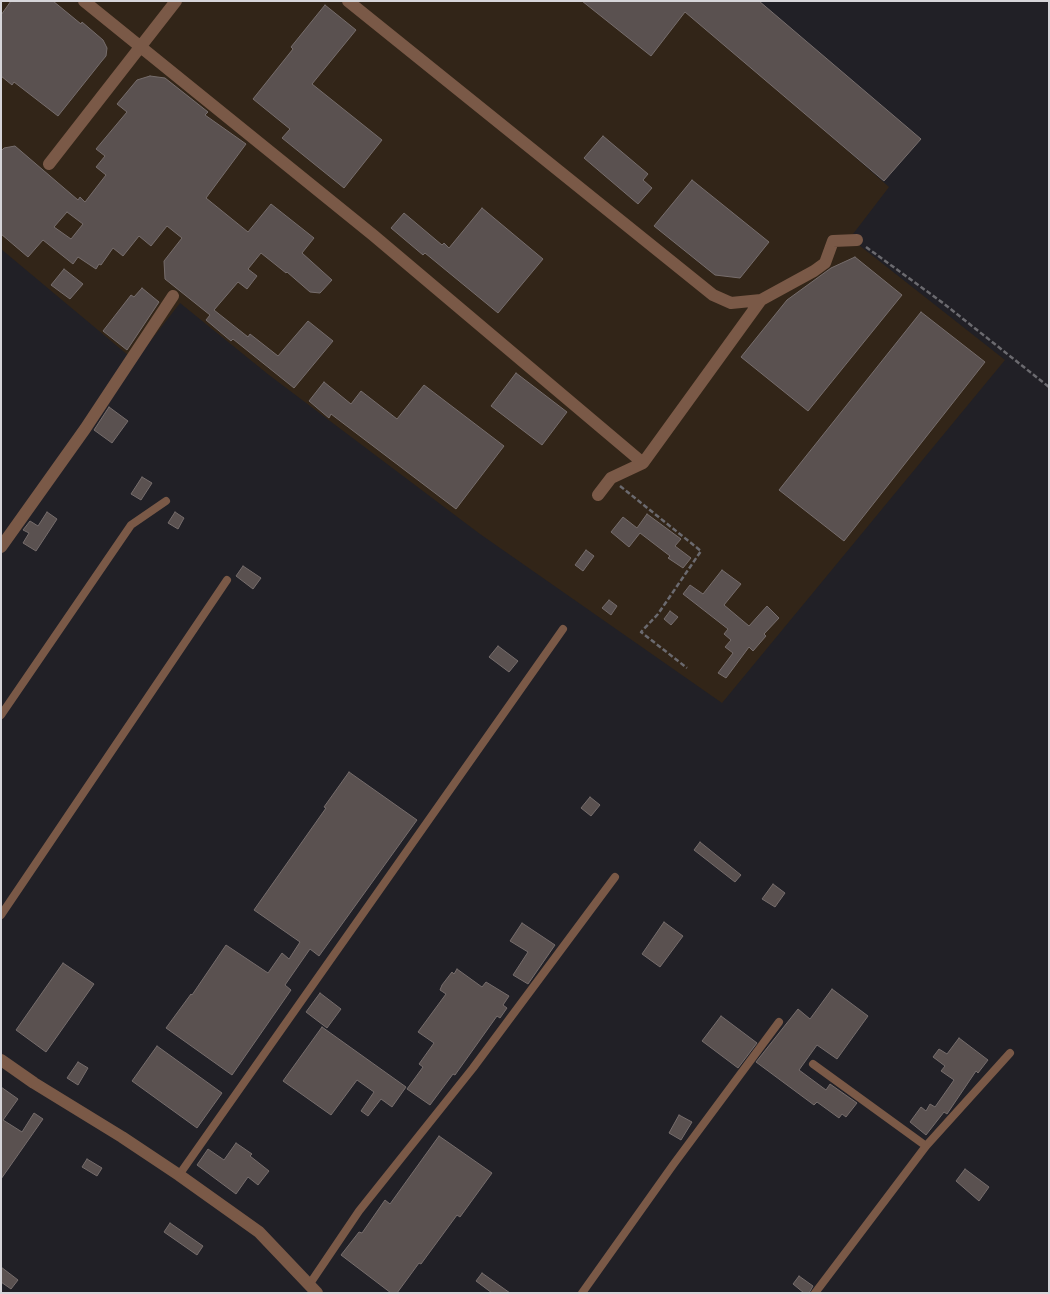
<!DOCTYPE html>
<style>
body{margin:0}
#map{position:relative;width:1050px;height:1294px;overflow:hidden;background:#212026;font-family:Lora,serif}
canvas{display:block}
.frame{position:absolute;inset:0;border:2px solid #d6d5d9;pointer-events:none}
</style>
<div id="map">
<canvas width="1050" height="1294"></canvas>
<div class="frame"></div>
</div>
<script>
const c = document.querySelector('canvas').getContext('2d');
c.lineJoin = 'round';
function fill(path, color) {
  c.fillStyle = color;
  c.fill(path, 'evenodd');
}
function poly(rows) {
  const path = new Path2D();
  for (const r of rows) {
    path.moveTo(r[0], r[1]);
    for (let i = 2; i < r.length; i += 2) path.lineTo(r[i], r[i + 1]);
  }
  return path;
}
function strokePath(path, color, width, dash) {
  c.strokeStyle = color;
  c.lineWidth = width;
  c.lineCap = dash ? 'butt' : 'round';
  c.setLineDash(dash || []);
  c.stroke(path);
}
fill(poly([
 [1,1,678,1,889,187,850,238,1005,360,722,703,480,534,269,375,180,303,135,361,1,249]
]), '#322518');
const building = poly([
 [11,1,53,1,81,24,82,22,103,40,107,48,106,56,101,62,58,116,14,82,12,85,1,76,1,15,11,1],
 [582,1,759,1,921,139,884,181,685,12,651,56,582,1],
 [325,5,356,30,312,84,382,140,344,188,282,138,290,129,253,99,293,49,291,47,325,5],
 [150,76,165,78,208,112,205,115,246,144,206,198,248,232,271,204,314,238,302,253,332,280,320,293,310,292,287,272,286,273,261,253,248,269,257,276,247,289,238,282,214,310,248,337,250,334,278,356,308,321,333,341,294,388,233,339,231,341,206,320,210,315,165,279,164,261,182,238,167,226,151,246,139,236,123,256,113,248,101,265,99,264,96,269,78,257,73,264,43,240,28,257,1,234,1,151,4,148,15,146,78,200,80,197,85,202,106,175,96,167,105,156,96,149,127,112,117,104,137,80,150,76],
 [67,212,83,224,71,239,54,227,67,212],
 [603,136,648,174,643,180,652,188,638,204,584,158,603,136],
 [692,180,769,242,740,278,715,275,654,226,692,180],
 [482,208,543,259,498,313,425,253,423,255,391,228,404,213,442,245,444,243,449,248,482,208],
 [855,257,902,295,808,411,741,357,787,300,831,268,855,257],
 [64,269,83,284,70,299,51,285,64,269],
 [142,288,159,302,127,350,103,331,131,295,134,297,142,288],
 [921,312,985,362,844,541,779,490,921,312],
 [516,373,567,412,542,445,491,406,516,373],
 [324,382,351,404,361,391,397,419,424,385,504,446,456,509,331,414,329,418,309,401,324,382],
 [109,407,128,421,112,443,94,430,109,407],
 [142,477,152,483,141,500,131,494,142,477],
 [47,512,57,519,36,551,23,543,29,533,23,530,30,521,38,526,47,512],
 [175,512,184,518,178,529,168,523,175,512],
 [647,514,681,539,675,546,691,558,683,568,668,558,670,556,640,533,629,547,611,532,623,517,637,528,647,514],
 [586,550,594,556,583,571,575,565,586,550],
 [243,566,261,578,253,589,236,576,243,566],
 [722,570,741,584,724,605,749,626,767,606,779,618,764,634,766,636,753,651,749,647,726,678,718,673,733,653,725,647,731,640,724,634,728,629,683,594,690,585,703,594,722,570],
 [609,600,617,606,611,615,602,608,609,600],
 [670,611,678,617,671,625,664,619,670,611],
 [498,646,518,661,509,672,489,657,498,646],
 [349,772,417,820,319,956,310,949,285,985,291,990,232,1075,166,1028,191,994,192,995,226,945,268,973,282,953,289,959,300,942,254,910,326,808,324,807,349,772],
 [590,797,600,805,591,816,581,808,590,797],
 [700,842,741,875,735,882,694,850,700,842],
 [773,884,785,893,775,907,762,899,773,884],
 [664,922,683,936,660,967,642,954,664,922],
 [522,923,555,945,528,984,513,975,528,952,510,941,522,923],
 [63,963,94,984,46,1052,16,1030,63,963],
 [457,969,482,987,486,982,509,996,503,1005,507,1008,500,1018,497,1016,455,1075,453,1074,430,1105,407,1089,423,1067,419,1064,434,1043,418,1032,446,994,440,990,442,985,452,972,454,974,457,969],
 [832,989,868,1016,837,1059,817,1045,799,1070,826,1090,830,1084,857,1103,846,1117,842,1114,839,1118,817,1102,814,1105,756,1062,798,1009,810,1019,832,989],
 [320,993,341,1009,327,1028,306,1012,320,993],
 [721,1016,757,1043,738,1068,702,1041,721,1016],
 [322,1027,406,1087,392,1107,381,1099,368,1116,361,1111,374,1092,357,1080,331,1115,283,1081,322,1027],
 [959,1038,988,1060,978,1073,976,1071,947,1114,944,1112,926,1135,910,1122,921,1107,926,1111,930,1104,935,1107,954,1080,941,1071,945,1066,933,1057,939,1049,947,1054,959,1038],
 [157,1046,222,1093,197,1128,132,1081,157,1046],
 [78,1062,88,1068,78,1085,67,1078,78,1062],
 [1,1087,18,1099,3,1120,22,1132,34,1113,43,1119,1,1179,1,1087],
 [679,1115,692,1122,681,1140,669,1133,679,1115],
 [439,1136,492,1173,460,1217,457,1215,421,1264,419,1263,397,1293,391,1293,341,1255,359,1232,362,1233,385,1200,390,1204,439,1136],
 [236,1143,252,1154,250,1156,269,1171,258,1185,248,1177,236,1194,197,1165,208,1149,224,1160,236,1143],
 [87,1159,102,1168,97,1176,82,1167,87,1159],
 [965,1169,989,1187,979,1201,956,1181,965,1169],
 [170,1223,203,1246,197,1255,164,1232,170,1223],
 [1,1267,18,1280,11,1289,1,1282,1,1267],
 [482,1273,510,1293,492,1293,476,1281,482,1273],
 [799,1276,813,1286,809,1293,804,1293,793,1284,799,1276]
]);
fill(building, '#5a5150');
strokePath(building, '#766d6c', 1);
strokePath(poly([
 [866,247,943,303,1049,387],
 [620,486,701,551,658,614,641,632,687,668]
]), '#6b6a6f', 2.5, [5, 2.5]);
strokePath(poly([
 [1,715,131,525,166,501],
 [1,915,227,580],
 [813,1064,926,1146],
 [179,1175,563,629],
 [309,1285,359,1211,473,1068,615,877],
 [582,1293,673,1165,779,1022],
 [815,1293,926,1146,1010,1053]
]), '#7a5947', 8);
strokePath(poly([
 [84,1,373,235,643,463],
 [348,1,713,295,731,303,761,300,814,271,825,263,833,241,857,240],
 [49,164,176,1],
 [598,495,611,478,643,463,761,300],
 [1,547,85,429,173,296],
 [1,1060,34,1083,122,1137,179,1175,259,1232,317,1293]
]), '#7a5947', 12);
</script>
